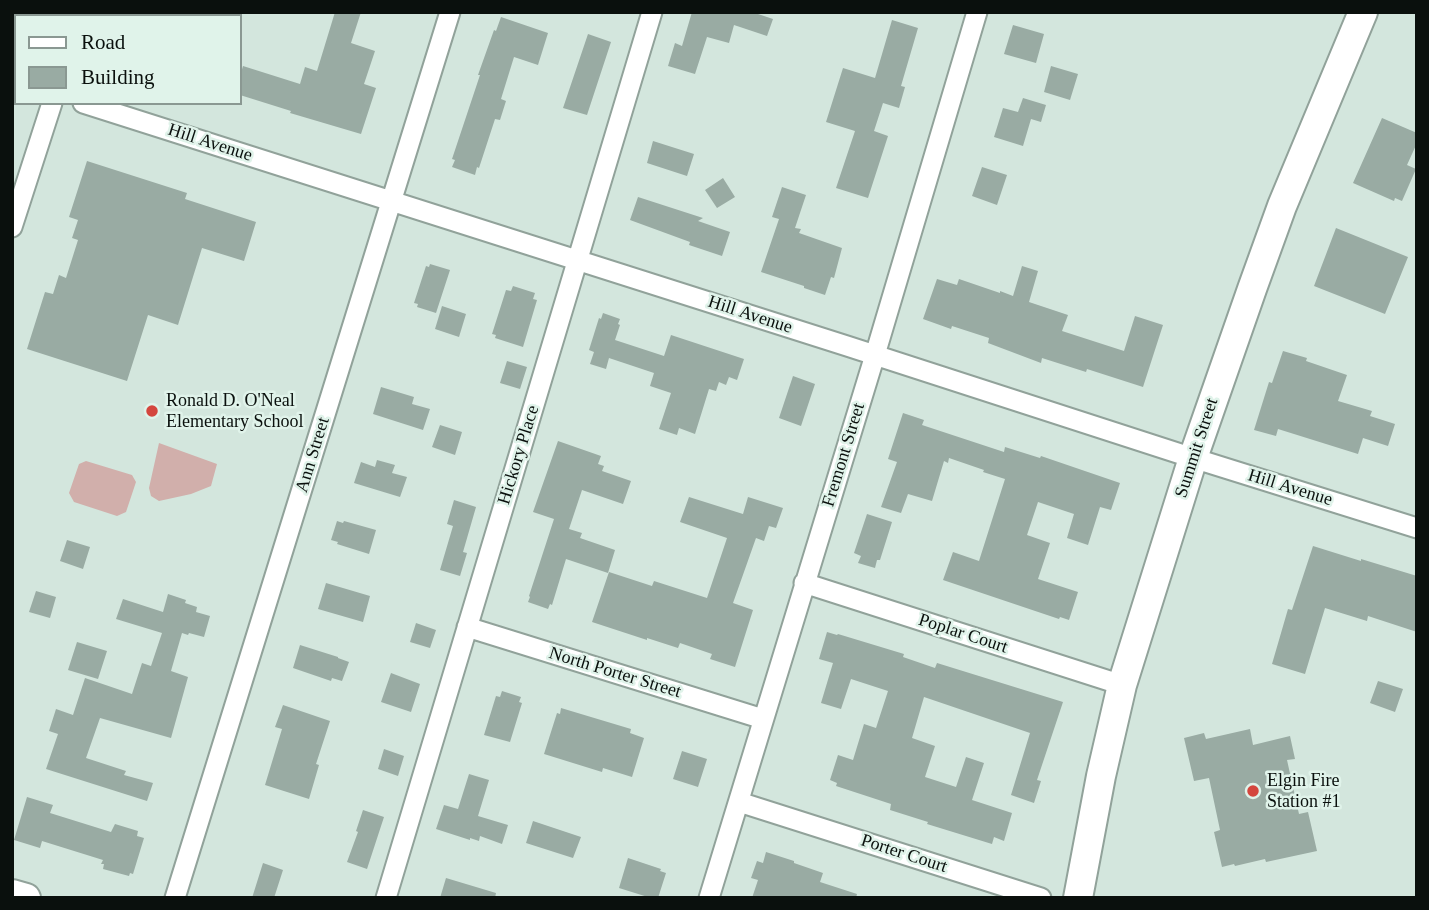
<!DOCTYPE html>
<style>
body{margin:0}
#map{position:relative;width:1429px;height:910px;overflow:hidden;background:#d3e6dd;font-family:"Times New Roman",serif}
canvas{display:block}
.frame{position:absolute;inset:0;border:14px solid #0a100d;pointer-events:none}
.legend{position:absolute;left:14px;top:14px;width:228px;height:91px;box-sizing:border-box;background:#e0f3ea;border:2px solid #8a9892;margin:0;padding:9px 12px;list-style:none;font-size:21px;color:#0a100d}
.legend li{display:flex;align-items:center;gap:14px;height:35px}
.legend b{width:35px;border:2px solid #8a9892}
</style>
<div id="map">
<canvas width="1429" height="910"></canvas>
<div class="frame"></div>
<ul class="legend">
<li><b style="height:9px;background:#fff"></b>Road</li>
<li><b style="height:19px;background:#99aba3"></b>Building</li>
</ul>
</div>
<script>
const c = document.querySelector('canvas').getContext('2d');
c.lineJoin = 'round';
function fill(path, color) {
  c.fillStyle = color;
  c.fill(path, 'evenodd');
}
function poly(rows) {
  const path = new Path2D();
  for (const r of rows) {
    path.moveTo(r[0], r[1]);
    for (let i = 2; i < r.length; i += 2) path.lineTo(r[i], r[i + 1]);
  }
  return path;
}
function strokePath(path, color, width, dash) {
  c.strokeStyle = color;
  c.lineWidth = width;
  c.lineCap = dash ? 'butt' : 'round';
  c.setLineDash(dash || []);
  c.stroke(path);
}
function label(font, color, halo, rows, align = 'center') {
  c.font = font + ' "Times New Roman",serif';
  c.lineWidth = 5;
  c.setLineDash([]);
  c.textBaseline = 'middle';
  c.strokeStyle = halo;
  c.fillStyle = color;
  for (const [text, x, y, turn = 0] of rows) {
    c.save();
    c.translate(x, y);
    c.rotate((+turn || 0) * Math.PI / 180);
    c.textAlign = isNaN(turn) ? turn : align;
    if (halo) c.strokeText(text, 0, 0);
    c.fillText(text, 0, 0);
    c.restore();
  }
}
fill(poly([
 [159,443,217,464,211,486,191,494,159,501,151,496,149,488],
 [86,461,132,475,136,482,126,512,117,516,74,502,69,493,79,464]
]), '#d1afab');
fill(poly([
 [335,12,361,12,351,43,375,51,364,84,376,88,361,134,290,113,291,111,240,95,240,76,243,66,300,84,305,67,317,71],
 [692,12,752,12,773,19,767,36,734,25,729,43,707,37,695,74,668,66,675,43,682,46],
 [501,17,548,33,538,65,514,57,501,99,506,101,500,120,495,119,479,168,477,167,475,175,452,167,455,160,452,159,480,75,478,75,494,30,496,31],
 [892,20,918,28,901,86,905,87,899,108,883,103,874,131,888,136,868,198,836,188,855,131,826,122,843,68,875,78],
 [1013,25,1044,34,1036,63,1004,54],
 [588,34,611,42,587,115,563,108],
 [1051,66,1078,74,1070,100,1044,92],
 [1023,98,1046,105,1041,122,1031,119,1023,146,994,137,1003,108,1018,112],
 [1382,118,1417,133,1417,143,1407,165,1416,169,1402,201,1395,198,1394,201,1353,183],
 [653,141,694,154,687,176,647,163],
 [87,161,187,193,185,199,256,222,244,261,202,248,178,325,148,315,127,381,27,349,45,292,53,294,59,275,66,278,78,240,72,238,78,220,69,217],
 [982,167,1007,175,997,205,972,196],
 [723,178,735,197,717,208,705,190],
 [782,187,806,195,795,228,801,229,799,233,842,248,834,278,831,277,825,295,804,288,804,286,761,272,779,219,772,217],
 [638,197,703,218,698,221,730,232,722,256,689,245,690,242,630,220],
 [1336,228,1408,257,1385,314,1314,286],
 [430,264,450,270,436,313,417,307,418,304,414,303,426,266,429,267],
 [1022,266,1038,271,1029,302,1068,315,1062,331,1124,351,1135,316,1163,325,1143,387,1087,369,1086,372,1042,358,1041,363,988,343,989,338,952,326,951,329,923,319,937,279,957,285,959,279,1000,293,1000,291,1013,296],
 [513,286,535,293,533,299,537,300,523,347,495,338,496,335,492,334,506,290,511,291],
 [442,306,466,314,459,337,435,329],
 [603,313,620,319,618,324,620,325,615,340,664,356,671,335,744,359,737,380,729,377,726,385,719,382,716,391,709,389,695,434,679,428,677,435,659,429,671,393,650,386,654,373,609,358,606,369,590,364,594,352,589,350,599,318,601,319],
 [1283,351,1307,358,1306,361,1347,375,1338,401,1372,411,1370,416,1395,424,1388,446,1363,438,1358,454,1278,429,1276,436,1254,430,1269,382,1272,383],
 [507,361,527,367,520,389,500,383],
 [793,376,815,384,801,426,779,418],
 [381,387,414,397,412,404,430,409,423,430,373,414],
 [903,413,924,420,922,425,1004,452,1005,447,1040,458,1041,456,1120,483,1111,510,1100,507,1088,545,1067,538,1074,514,1038,502,1027,535,1050,543,1038,579,1078,592,1069,620,1060,617,1059,619,943,580,953,552,979,561,1005,479,983,472,984,470,949,458,948,463,944,461,932,501,908,494,901,513,881,507,897,462,888,459],
 [440,425,462,432,455,455,432,447],
 [558,441,601,456,598,464,604,466,602,471,631,481,623,504,582,490,569,529,582,533,580,538,615,550,608,573,566,559,552,605,550,604,548,609,528,602,530,597,529,596,554,519,533,512],
 [377,460,395,465,392,473,407,477,400,497,354,483,361,462,375,467],
 [689,497,743,514,748,497,783,508,776,528,769,526,764,541,756,538,733,603,753,610,735,667,710,659,712,654,680,643,678,648,647,638,647,640,592,622,609,572,652,586,654,581,707,598,727,538,680,522],
 [454,500,476,507,463,552,467,553,460,576,440,570,453,526,447,524],
 [867,514,892,522,880,560,877,560,875,568,858,563,861,556,854,553],
 [337,521,343,523,344,521,376,530,369,554,337,544,338,542,331,540],
 [67,540,90,547,83,569,60,561],
 [1313,546,1361,561,1361,559,1417,576,1417,632,1368,616,1367,621,1325,608,1305,674,1272,664,1288,609,1292,610],
 [326,583,370,596,363,622,318,609],
 [36,591,56,597,50,618,29,612],
 [168,594,186,600,185,603,197,607,196,612,210,616,204,637,189,633,188,635,182,633,171,671,188,677,171,738,100,718,86,758,126,771,124,775,153,783,147,801,46,769,58,734,49,731,56,709,73,715,85,678,132,694,142,663,151,666,162,633,116,619,123,599,163,612],
 [416,623,436,630,430,648,410,642],
 [827,632,837,635,838,634,904,654,903,657,935,668,937,663,1063,702,1037,780,1041,781,1034,803,1011,795,1030,733,924,697,912,738,935,746,925,777,956,787,966,757,984,763,972,800,1012,813,1004,841,994,837,992,844,927,824,928,822,890,810,891,804,836,786,837,783,830,780,838,755,853,760,864,724,876,728,888,691,851,679,841,709,821,703,833,663,819,659],
 [77,642,107,651,98,679,68,670],
 [300,645,338,657,338,658,349,662,342,681,332,678,331,681,293,668],
 [391,673,420,684,411,712,381,702],
 [1378,681,1403,689,1395,712,1370,703],
 [502,691,521,697,519,702,522,703,510,742,484,735,496,696,500,697],
 [283,705,330,721,316,764,319,765,309,799,265,785,282,729,275,727],
 [561,708,631,729,630,733,644,738,632,777,603,768,602,772,544,754,557,713,560,714],
 [1250,729,1253,745,1290,736,1295,759,1287,760,1299,814,1308,812,1317,851,1266,862,1265,859,1235,866,1234,864,1222,867,1214,832,1220,830,1209,778,1194,781,1184,738,1204,733,1206,739],
 [384,749,404,756,398,776,378,769],
 [682,751,707,759,698,787,673,779],
 [469,774,489,780,478,816,508,825,502,844,480,836,479,841,470,838,470,840,436,829,444,805,458,809],
 [27,797,53,805,50,813,111,832,115,824,138,831,137,836,144,838,133,874,130,873,129,876,103,869,104,864,101,864,103,860,42,841,40,848,14,840],
 [363,810,384,817,367,869,347,862,358,832,356,831],
 [533,821,581,837,573,858,526,843],
 [766,852,794,861,794,863,823,873,820,882,857,894,856,898,752,898,758,880,751,878,757,861,763,863],
 [628,858,661,869,660,871,666,873,658,898,651,898,619,888],
 [263,863,283,870,274,898,252,898],
 [446,878,496,893,495,898,440,898]
]), '#99aba3');
const street = poly([
 [79,16,80,12],
 [12,81,16,82],
 [83,103,847,346,1193,458,1417,528],
 [12,227,52,103],
 [804,583,1122,685],
 [467,627,763,719],
 [739,802,1041,898],
 [175,898,450,12],
 [386,898,652,12],
 [709,898,875,355,977,12]
]);
const secondary = poly([
 [12,894,26,898],
 [1078,898,1101,776,1122,685,1193,458,1252,289,1282,206,1363,12]
]);
strokePath(street, '#91a29a', 23);
strokePath(secondary, '#91a29a', 32);
strokePath(street, '#fff', 19);
strokePath(secondary, '#fff', 28);
for (const [x, y, r, color] of [
 [152,411,7,"#d4463e"],
 [1253,791,7,"#d4463e"]
]) {
  const dot = new Path2D();
  dot.arc(x, y, r, 0, 2 * Math.PI);
  c.fillStyle = color;
  c.fill(dot);
  strokePath(dot, '#e0f3ea', 2.5);
}
label('18px', '#0a100d', '#e0f3ea', [
 ["Hill Avenue",210,143,18],
 ["Hill Avenue",750,315,18],
 ["Summit Street",1197,448,-72],
 ["Ann Street",313,455,-73],
 ["Hickory Place",519,455,-73],
 ["Fremont Street",844,455,-73],
 ["Hill Avenue",1290,488,17],
 ["Poplar Court",963,634,18],
 ["North Porter Street",615,673,17],
 ["Porter Court",904,854,18]
]);
label('18px', '#0a100d', '#e0f3ea', [
 ["Ronald D. O'Neal",166,401],
 ["Elementary School",166,422],
 ["Elgin Fire",1267,781],
 ["Station #1",1267,802]
], 'left');
</script>
